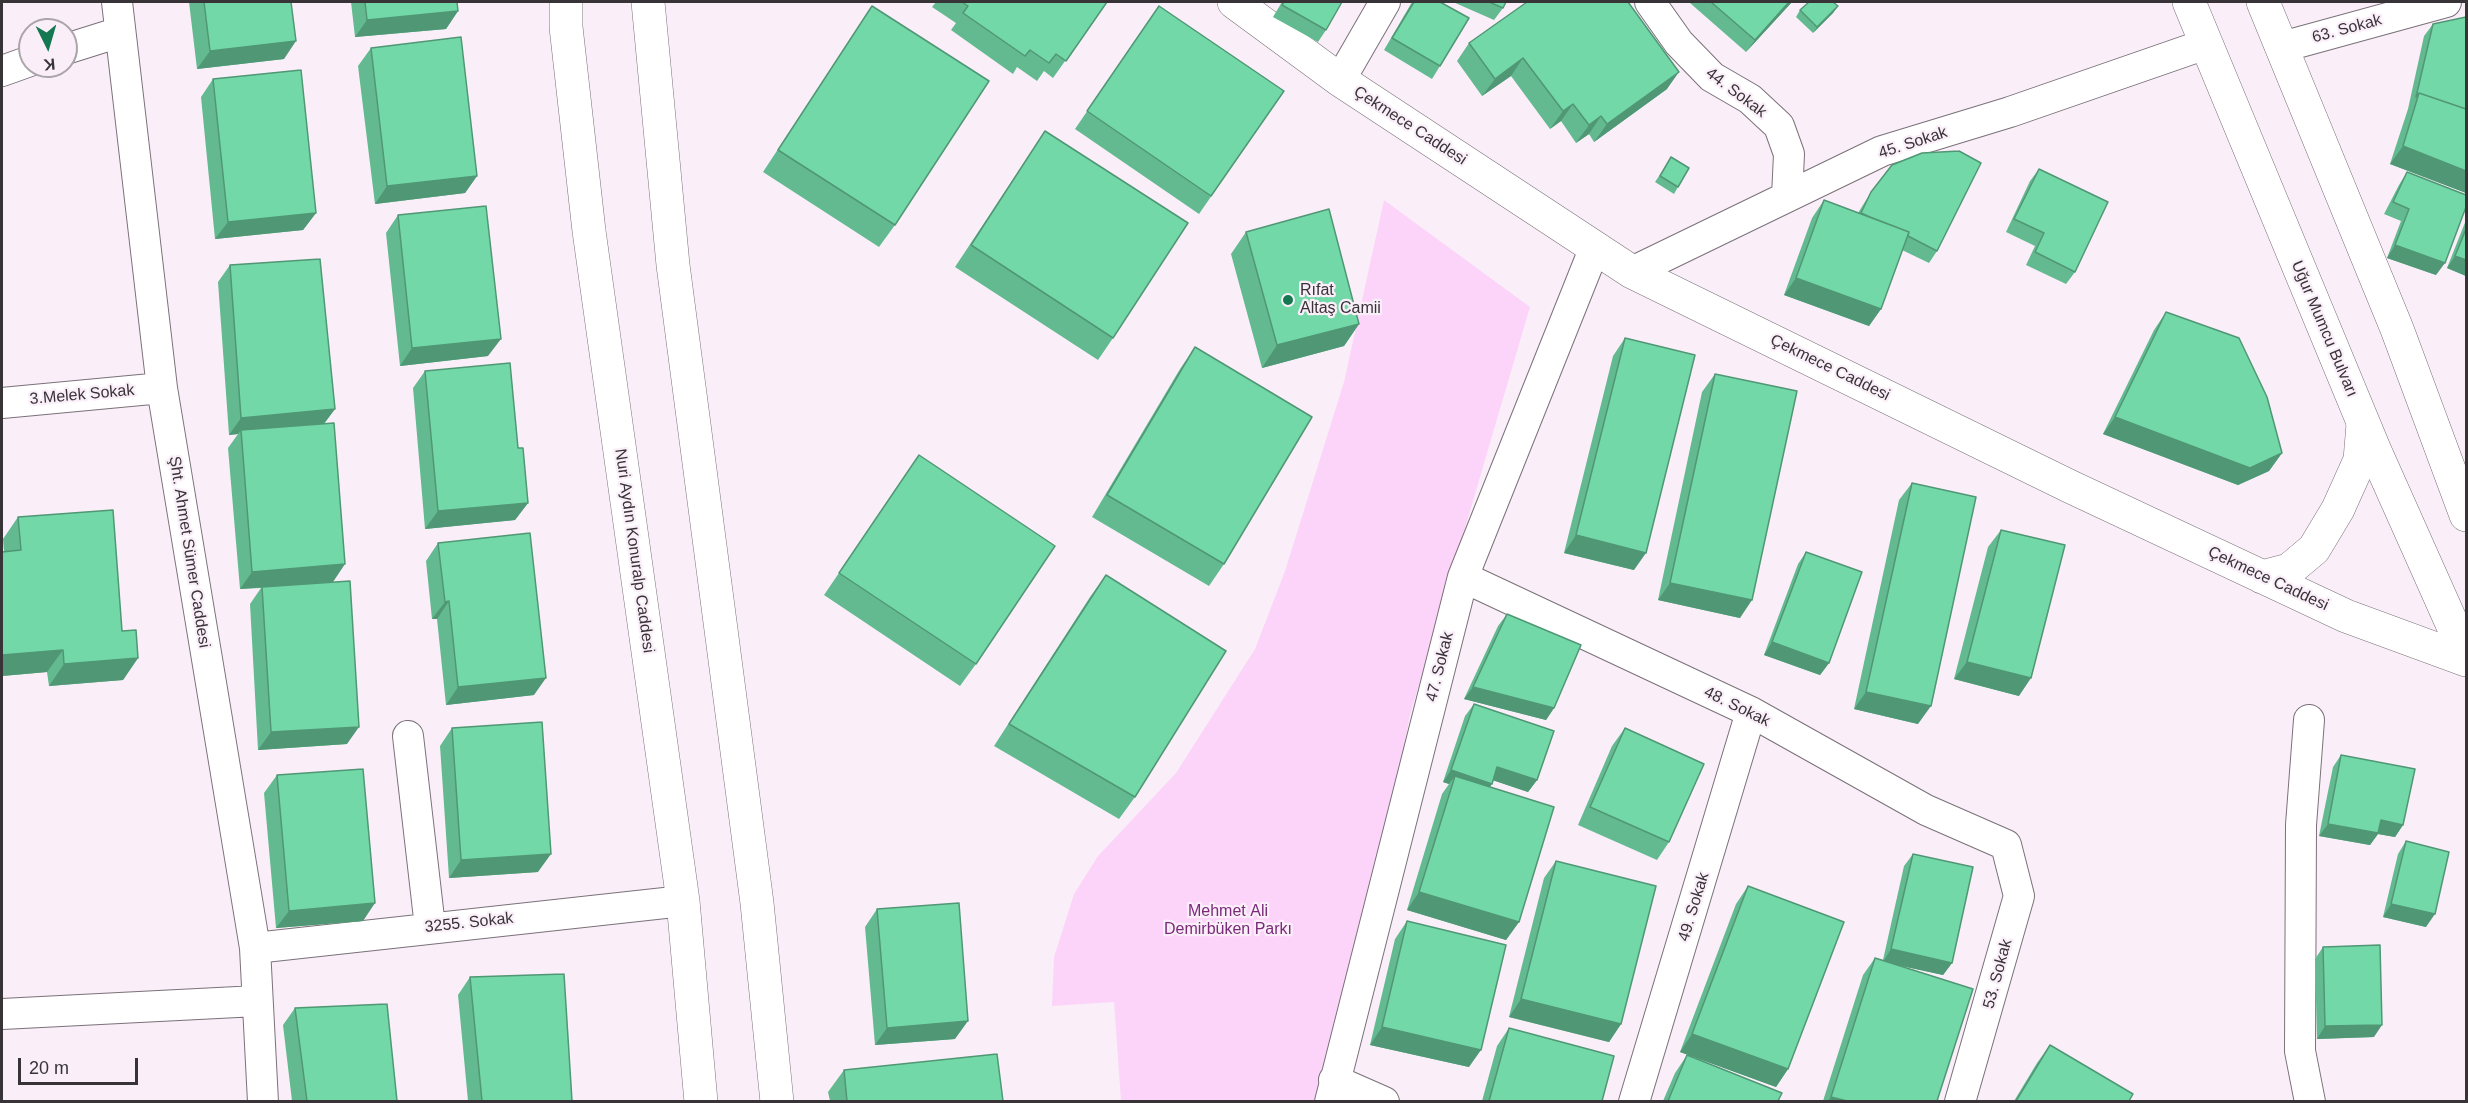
<!DOCTYPE html>
<meta charset="utf-8">
<style>
body{margin:0}
#map{position:relative;width:2468px;height:1103px;overflow:hidden;background:#faeff9;font-family:Arial,sans-serif}
canvas{display:block}
.frame{position:absolute;inset:0;border:3px solid #373337;pointer-events:none}
.north{position:absolute;left:18px;top:18px;width:60px;height:60px;box-sizing:border-box;background:#faeff9;border:2px solid #aca4ab;border-radius:50%;rotate:175deg;font-size:16px;font-weight:700;line-height:24px;text-align:center;color:#373337}
.north::after{content:'';display:block;margin:auto;width:21px;height:27px;background:#147952;clip-path:polygon(50% 0,100% 100%,50% 72%,0 100%)}
.scale{position:absolute;left:18px;top:1058px;width:120px;height:27px;box-sizing:border-box;border:3px solid #373337;border-top:0;padding-left:8px;font-size:18px;line-height:21px;white-space:nowrap;color:#373337;-webkit-text-stroke:4px #faeff9;paint-order:stroke}
</style>
<div id="map">
<canvas width="2468" height="1103"></canvas>
<div class="frame"></div>
<div class="north">K</div>
<div class="scale">20 m</div>
</div>
<script>
const c = document.querySelector('canvas').getContext('2d');
c.lineJoin = 'round';
function fill(path, color) {
  c.fillStyle = color;
  c.fill(path, 'evenodd');
}
function poly(rows) {
  const path = new Path2D();
  for (const r of rows) {
    path.moveTo(r[0], r[1]);
    for (let i = 2; i < r.length; i += 2) path.lineTo(r[i], r[i + 1]);
  }
  return path;
}
function strokePath(path, color, width, dash) {
  c.strokeStyle = color;
  c.lineWidth = width;
  c.lineCap = dash ? 'butt' : 'round';
  c.setLineDash(dash || []);
  c.stroke(path);
}
function label(font, color, halo, rows, align = 'center') {
  c.font = font + ' Arial,sans-serif';
  c.lineWidth = 4.5;
  c.setLineDash([]);
  c.textBaseline = 'middle';
  c.strokeStyle = halo;
  c.fillStyle = color;
  for (const [text, x, y, turn = 0] of rows) {
    c.save();
    c.translate(x, y);
    c.rotate((+turn || 0) * Math.PI / 180);
    c.textAlign = isNaN(turn) ? turn : align;
    if (halo) c.strokeText(text, 0, 0);
    c.fillText(text, 0, 0);
    c.restore();
  }
}
fill(poly([
 [1384,200,1530,307,1410,715,1336,1101,1121,1101,1114,1002,1052,1006,1054,957,1074,894,1098,856,1176,773,1255,649,1285,571,1344,382]
]), '#fcd4f9');
const minor = poly([
 [117,2,162,388,255,948,263,1102],
 [1650,2,1679,43,1712,77,1750,99,1779,126,1789,154,1787,197],
 [2282,47,2446,2],
 [66,49,120,32],
 [2,71,30,61],
 [1340,80,1385,2],
 [1632,272,1882,151,2010,112,2206,44],
 [2,403,162,388],
 [1463,577,1751,712,1926,810,2006,845,2019,896,1960,1102],
 [2309,720,2301,825,2300,1051,2310,1102],
 [408,736,430,927],
 [255,948,683,901],
 [2,1014,257,1001],
 [1334,1080,1384,1102],
 [1330,1102,1463,577,1595,247],
 [1634,1102,1751,712]
]);
const tertiary = poly([
 [566,2,566,27,589,231,683,901,701,1102],
 [648,2,673,265,757,903,777,1102]
]);
const secondary = poly([
 [1234,2,1340,80,1632,272,2069,486,2346,616,2466,660],
 [2262,577,2289,570,2314,549,2338,509,2360,460,2363,424]
]);
const primary = poly([
 [2189,2,2375,451,2466,655],
 [2263,2,2397,329,2466,515]
]);
strokePath(minor, '#7a7179', 32);
strokePath(tertiary, '#7a7179', 34);
strokePath(secondary, '#7a7179', 34);
strokePath(primary, '#7a7179', 34);
strokePath(minor, '#fff', 30);
strokePath(tertiary, '#fff', 33);
strokePath(secondary, '#fff', 33);
strokePath(primary, '#fff', 33);
fill(poly([
 [189,2,291,2,284,59,197,69],
 [351,2,457,2,458,11,446,29,355,37],
 [936,2,1107,2,1053,78,1044,71,1037,81,1017,67,1013,74,951,30,956,23,932,7],
 [1282,2,1342,2,1326,30,1318,42,1273,17],
 [1412,2,1440,2,1440,66,1432,79,1384,50],
 [1453,2,1506,2,1503,8,1494,20],
 [1691,2,1792,2,1746,52,1690,3],
 [872,6,895,225,879,247,763,172],
 [1159,6,1284,91,1199,214,1075,129],
 [1838,6,1833,13,1813,33,1796,17,1800,10],
 [2433,24,2466,193,2390,164,2408,109,2424,36],
 [1469,43,1667,89,1594,142,1589,134,1576,143,1561,121,1550,129,1511,76,1482,96,1457,61],
 [371,48,477,176,465,193,375,204,358,66],
 [213,79,316,213,303,230,215,239,201,97],
 [1045,131,1113,338,1098,360,955,267],
 [1667,164,1678,187,1674,194,1655,182],
 [2039,169,2075,272,2066,284,2026,265,2035,246,2006,232,2030,181],
 [2407,172,2436,275,2387,258,2401,221,2384,214,2399,185],
 [1871,192,1937,251,1929,263,1902,250,1881,309,1869,326,1784,295,1812,218,1824,200,1858,213,1863,205],
 [398,215,488,356,400,366,386,233],
 [2466,220,2466,276,2447,268],
 [1246,232,1359,324,1344,346,1262,368,1231,254],
 [230,265,335,409,324,424,333,582,303,584,347,744,258,750,250,604,261,588,240,589,228,448,238,434,229,435,218,282],
 [2166,312,2282,453,2269,471,2238,485,2103,434,2154,330],
 [1625,338,1634,570,1564,553,1613,356],
 [1195,347,1224,564,1209,586,1092,517,1180,369],
 [425,371,518,448,528,503,515,520,425,529,413,388],
 [1715,374,1740,618,1658,600,1702,392],
 [919,455,976,664,960,686,824,595],
 [1912,483,1918,724,1854,709,1899,500],
 [18,517,122,631,138,658,123,680,49,686,47,672,2,676,2,552,4,552,3,539],
 [2001,530,2019,696,1954,679,1988,547],
 [438,543,534,695,446,705,437,619,432,619,426,561],
 [1806,552,1829,663,1820,675,1764,655,1798,564],
 [1106,575,1135,797,1119,819,994,746,1090,597],
 [1507,614,1554,708,1546,720,1464,699,1498,626],
 [1474,704,1537,780,1528,792,1493,780,1490,787,1519,922,1506,940,1407,910,1442,794,1449,784,1443,782,1465,716],
 [452,728,538,872,449,878,440,746],
 [1625,728,1669,842,1657,860,1578,825,1612,746],
 [2341,755,2403,825,2395,837,2378,834,2370,845,2319,836,2333,767],
 [277,775,363,921,276,928,264,793],
 [2406,841,2426,927,2383,917,2398,854],
 [1913,854,1952,963,1943,975,1898,965,1937,1101,1823,1101,1863,975,1875,958,1883,960,1904,866],
 [1556,861,1621,1024,1609,1042,1509,1017,1544,878],
 [1748,886,1788,1069,1776,1087,1680,1052,1736,904],
 [877,909,955,1039,875,1045,865,927],
 [1407,921,1469,1067,1370,1045,1395,939],
 [2323,947,2374,1037,2317,1039,2315,959],
 [470,977,572,1101,468,1101,458,995],
 [295,1008,397,1101,292,1101,283,1025],
 [1509,1028,1602,1101,1482,1101,1497,1046],
 [2050,1045,2129,1101,2014,1101,2037,1063],
 [1687,1055,1778,1101,1663,1101,1675,1073],
 [844,1070,1003,1101,830,1101,828,1092]
]), '#63ba90');
fill(poly([
 [1789,2,1792,2,1746,52,1755,40],
 [1838,6,1833,13,1813,33,1817,27],
 [458,11,446,29,355,37,367,20],
 [296,41,284,59,197,69,210,51],
 [1523,58,1511,76,1482,96,1495,79],
 [1679,72,1667,89,1594,142,1607,124],
 [1573,104,1561,121,1550,129,1563,111],
 [1601,116,1589,134,1576,143,1589,125],
 [2403,146,2466,171,2466,193,2390,164],
 [477,176,465,193,375,204,387,186],
 [316,213,303,230,215,239,228,222],
 [2395,245,2445,263,2436,275,2387,258],
 [2455,256,2466,260,2466,276,2447,268],
 [1796,278,1881,309,1869,326,1784,295],
 [1359,324,1344,346,1262,368,1277,345],
 [501,339,488,356,400,366,412,348],
 [335,409,322,426,241,430,238,434,229,435,241,418],
 [2115,417,2282,453,2269,471,2238,485,2103,434],
 [528,503,515,520,425,529,438,511],
 [1576,535,1646,553,1634,570,1564,553],
 [345,564,333,582,240,589,252,572],
 [1670,583,1752,600,1740,618,1658,600],
 [449,601,437,619,432,619,445,602],
 [1772,642,1829,663,1820,675,1764,655],
 [63,650,47,672,2,676,2,655],
 [138,658,123,680,49,686,64,664],
 [1967,662,2031,678,2019,696,1954,679],
 [546,678,534,695,446,705,458,687],
 [1473,687,1554,708,1546,720,1464,699],
 [1866,692,1931,706,1918,724,1854,709],
 [359,727,347,744,258,750,271,732],
 [1497,767,1537,780,1528,792,1489,779],
 [1451,770,1492,784,1483,796,1455,776,1449,784,1443,782],
 [2381,820,2403,825,2395,837,2378,834,2370,845,2319,836,2328,824],
 [551,854,538,872,449,878,461,860],
 [1419,892,1519,922,1506,940,1407,910],
 [375,903,363,921,276,928,289,911],
 [2391,904,2435,914,2426,927,2383,917],
 [1891,949,1952,963,1943,975,1883,962],
 [1521,999,1621,1024,1609,1042,1509,1017],
 [968,1021,955,1039,875,1045,887,1028],
 [2382,1025,2374,1037,2317,1039,2325,1026],
 [1382,1027,1481,1050,1469,1067,1370,1045],
 [1692,1034,1788,1069,1776,1087,1680,1052],
 [1831,1097,1847,1101,1828,1101]
]), '#509775');
const building = poly([
 [204,2,291,2,296,41,210,51,204,2],
 [365,2,457,2,458,11,367,20,365,2],
 [962,2,1107,2,1066,61,1056,54,1049,63,1030,50,1025,56,963,13,968,6,962,2],
 [1284,2,1342,2,1326,30,1282,5,1284,2],
 [1414,2,1440,2,1469,18,1440,66,1392,38,1414,2],
 [1489,2,1506,2,1503,8,1489,2],
 [1527,2,1628,2,1679,72,1607,124,1601,116,1589,125,1573,104,1563,111,1523,58,1495,79,1469,43,1527,2],
 [1711,2,1789,2,1755,40,1711,2],
 [1809,2,1833,2,1838,6,1817,27,1800,10,1809,2],
 [872,6,989,81,895,225,778,150,872,6],
 [1159,6,1284,91,1211,196,1087,111,1159,6],
 [2466,17,2466,109,2419,93,2416,97,2433,24,2466,17],
 [461,37,477,176,387,186,371,48,461,37],
 [301,70,316,213,228,222,213,79,301,70],
 [2419,93,2466,109,2466,171,2403,146,2419,93],
 [1045,131,1188,223,1113,338,971,245,1045,131],
 [1959,151,1981,163,1937,251,1908,236,1909,232,1870,217,1861,213,1871,192,1892,165,1922,153,1959,151],
 [1671,157,1689,168,1678,187,1660,176,1671,157],
 [2039,169,2108,202,2075,272,2035,252,2044,233,2014,219,2039,169],
 [2407,172,2466,195,2466,207,2445,263,2395,245,2409,209,2393,202,2407,172],
 [1824,200,1909,232,1881,309,1796,278,1824,200],
 [486,206,501,339,412,348,398,215,486,206],
 [1329,209,1359,324,1277,345,1246,232,1329,209],
 [2466,229,2466,260,2455,256,2466,229],
 [320,259,335,409,241,418,230,265,320,259],
 [2166,312,2239,338,2267,397,2282,453,2250,468,2115,417,2166,312],
 [1625,338,1695,355,1646,553,1576,535,1625,338],
 [1195,347,1312,417,1224,564,1107,495,1195,347],
 [510,363,518,448,523,448,528,503,438,511,425,371,510,363],
 [1715,374,1797,391,1752,600,1670,583,1715,374],
 [334,423,345,564,252,572,241,430,334,423],
 [919,455,1055,546,976,664,839,573,919,455],
 [1912,483,1976,497,1931,706,1866,692,1912,483],
 [113,510,122,631,136,630,138,658,64,664,63,650,2,655,2,552,21,550,18,517,113,510],
 [2001,530,2065,545,2031,678,1967,662,2001,530],
 [530,533,546,678,458,687,449,601,445,602,438,543,530,533],
 [1806,552,1862,572,1829,663,1772,642,1806,552],
 [1106,575,1226,651,1135,797,1009,724,1106,575],
 [350,581,359,727,271,732,262,587,350,581],
 [1507,614,1581,645,1554,708,1473,687,1507,614],
 [1474,704,1554,731,1537,780,1497,767,1492,784,1451,770,1474,704],
 [542,722,551,854,461,860,452,728,542,722],
 [1625,728,1704,764,1669,842,1590,807,1625,728],
 [2341,755,2415,769,2403,825,2381,820,2378,833,2328,824,2341,755],
 [363,769,375,903,289,911,277,775,363,769],
 [1455,776,1554,807,1519,922,1419,892,1455,776],
 [2406,841,2449,852,2435,914,2391,904,2406,841],
 [1913,854,1973,867,1952,963,1891,949,1913,854],
 [1556,861,1656,886,1621,1024,1521,999,1556,861],
 [1748,886,1844,922,1788,1069,1692,1034,1748,886],
 [959,903,968,1021,887,1028,877,909,959,903],
 [1407,921,1506,945,1481,1050,1382,1027,1407,921],
 [2380,945,2382,1025,2325,1026,2323,947,2380,945],
 [1875,958,1973,989,1937,1101,1847,1101,1831,1097,1875,958],
 [564,974,572,1101,482,1101,470,977,564,974],
 [387,1004,397,1101,307,1101,295,1008,387,1004],
 [1509,1028,1614,1056,1602,1101,1489,1101,1509,1028],
 [2050,1045,2133,1094,2129,1101,2016,1101,2050,1045],
 [997,1054,1003,1101,847,1101,844,1070,997,1054],
 [1687,1055,1782,1093,1778,1101,1668,1101,1687,1055]
]);
fill(building, '#73d8a7');
strokePath(building, '#509775', 1.5);
for (const [x, y, r, color] of [
 [1288,300,6,"#147952"]
]) {
  const dot = new Path2D();
  dot.arc(x, y, r, 0, 2 * Math.PI);
  c.fillStyle = color;
  c.fill(dot);
  strokePath(dot, '#faeff9', 2);
}
label('16px', '#373337', '#faeff9', [
 ["63. Sokak",2347,29,-15],
 ["44. Sokak",1736,93,37],
 ["Çekmece Caddesi",1410,126,33],
 ["45. Sokak",1913,143,-18],
 ["Uğur Mumcu Bulvarı",2324,329,67],
 ["Çekmece Caddesi",1830,368,26],
 ["3.Melek Sokak",82,395,-5],
 ["Nuri Aydın Konuralp Caddesi",634,551,82],
 ["Şht. Ahmet Sümer Caddesi",189,552,81],
 ["Çekmece Caddesi",2268,579,25],
 ["47. Sokak",1440,667,-76],
 ["48. Sokak",1737,707,26],
 ["49. Sokak",1694,907,-73],
 ["3255. Sokak",469,923,-6],
 ["53. Sokak",1998,974,-75]
]);
label('16px', '#373337', '#faeff9', [
 ["Rıfat",1300,291],
 ["Altaş Camii",1300,309]
], 'left');
label('16px', '#7a2a79', '#faeff9', [
 ["Mehmet Ali",1228,912],
 ["Demirbüken Parkı",1228,930]
]);
</script>
